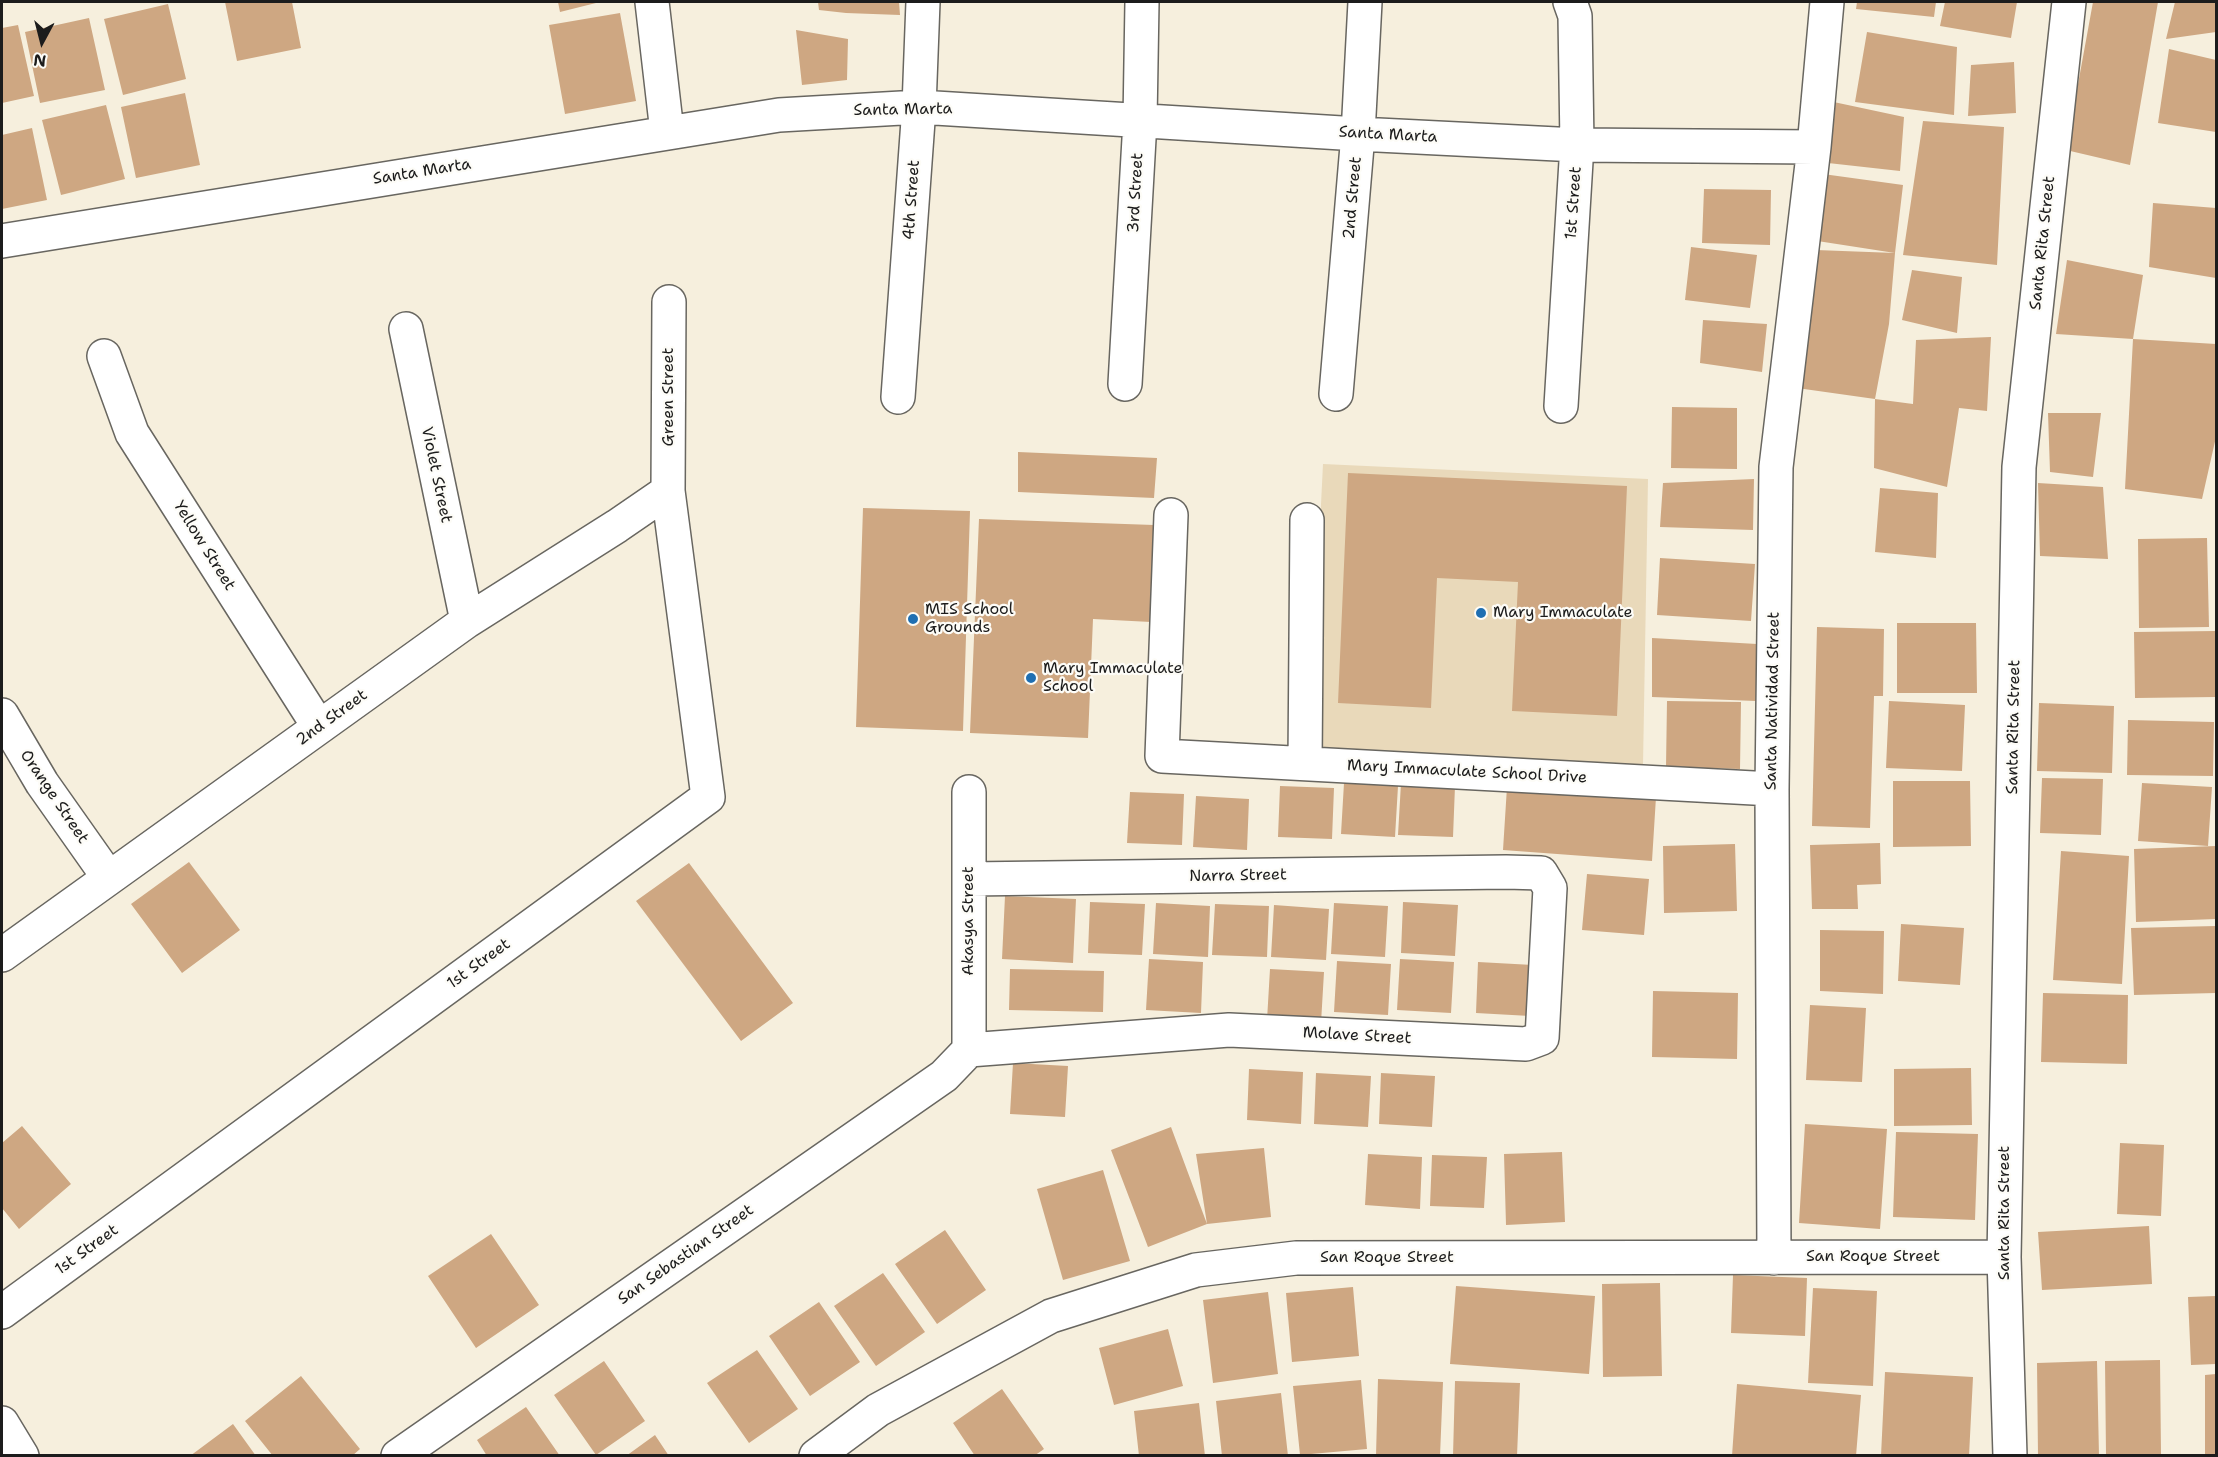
<!DOCTYPE html>
<style>
body{margin:0}
#map{position:relative;width:2218px;height:1457px;overflow:hidden;background:#f6efdd;font-family:"Shantell Sans",sans-serif}
canvas{display:block}
.frame{position:absolute;inset:0;border:3px solid #1c1c1c;pointer-events:none}
.north{position:absolute;left:12px;top:12px;width:60px;height:60px;-webkit-text-stroke:4px #fdfcf7;paint-order:stroke;rotate:187deg;font-size:16px;font-weight:700;line-height:24px;text-align:center;color:#1c1c1c}
.north::after{content:'';display:block;margin:auto;width:21px;height:27px;background:#1c1c1c;clip-path:polygon(50% 0,100% 100%,50% 72%,0 100%)}
</style>
<div id="map">
<canvas width="2218" height="1457"></canvas>
<div class="frame"></div>
<div class="north">N</div>
</div>
<script>
const c = document.querySelector('canvas').getContext('2d');
c.lineJoin = 'round';
function fill(path, color) {
  c.fillStyle = color;
  c.fill(path, 'evenodd');
}
function poly(rows) {
  const path = new Path2D();
  for (const r of rows) {
    path.moveTo(r[0], r[1]);
    for (let i = 2; i < r.length; i += 2) path.lineTo(r[i], r[i + 1]);
  }
  return path;
}
function strokePath(path, color, width, dash) {
  c.strokeStyle = color;
  c.lineWidth = width;
  c.lineCap = dash ? 'butt' : 'round';
  c.setLineDash(dash || []);
  c.stroke(path);
}
function label(font, color, halo, rows, align = 'center') {
  c.font = font + ' "Shantell Sans",sans-serif';
  c.lineWidth = 4.5;
  c.setLineDash([]);
  c.textBaseline = 'middle';
  c.strokeStyle = halo;
  c.fillStyle = color;
  for (const [text, x, y, turn = 0] of rows) {
    c.save();
    c.translate(x, y);
    c.rotate((+turn || 0) * Math.PI / 180);
    c.textAlign = isNaN(turn) ? turn : align;
    if (halo) c.strokeText(text, 0, 0);
    c.fillText(text, 0, 0);
    c.restore();
  }
}
fill(poly([
 [1323,464,1648,479,1643,765,1309,747]
]), '#e9d9ba');
fill(poly([
 [225,2,292,2,301,48,237,61],
 [558,2,600,2,560,12],
 [818,2,899,2,900,15,846,13,819,10],
 [1857,2,1936,2,1934,17,1856,9],
 [1945,2,2017,2,2011,38,1940,26],
 [2093,2,2158,2,2130,165,2066,150],
 [2175,2,2216,2,2216,32,2166,39],
 [168,4,186,79,123,95,104,19],
 [620,13,636,101,565,114,549,25],
 [89,18,105,90,40,103,25,32],
 [18,25,34,96,2,103,2,28],
 [796,30,848,39,847,80,802,85],
 [1867,32,1957,47,1954,115,1855,102],
 [2169,49,2216,60,2216,132,2158,123],
 [2014,62,2016,113,1968,116,1971,65],
 [185,93,200,165,136,178,121,107],
 [1829,101,1904,117,1900,171,1819,162],
 [106,105,125,179,61,195,42,120],
 [1923,121,2004,127,1997,265,1903,255],
 [32,128,47,200,2,209,2,135],
 [1823,174,1903,185,1895,253,1811,240],
 [1704,189,1771,190,1770,245,1702,243],
 [2153,203,2216,208,2216,278,2149,267],
 [1691,247,1757,255,1750,308,1685,300],
 [1816,250,1895,253,1889,324,1875,399,1797,388,1805,308,1811,309],
 [2067,260,2143,275,2133,339,2056,334],
 [1912,270,1962,277,1957,333,1902,320],
 [1703,320,1767,324,1762,372,1700,363],
 [1991,337,1987,411,1959,408,1947,487,1874,468,1875,399,1913,404,1916,340],
 [2133,339,2216,344,2216,437,2202,499,2125,489],
 [1672,407,1737,408,1737,469,1671,468],
 [2048,413,2101,413,2093,477,2050,472],
 [1018,452,1157,458,1154,498,1018,492],
 [1348,473,1627,486,1617,716,1512,711,1518,582,1437,578,1431,708,1338,703],
 [1754,479,1753,530,1660,527,1663,483],
 [2038,483,2103,487,2108,559,2040,556],
 [1880,488,1938,493,1936,558,1875,552],
 [863,508,970,511,963,731,856,727],
 [979,519,1154,525,1151,622,1093,619,1088,738,970,733],
 [2207,538,2209,627,2139,628,2138,539],
 [1660,558,1755,564,1751,621,1657,615],
 [1897,623,1976,623,1977,693,1897,693],
 [1817,627,1884,629,1883,696,1874,696,1870,828,1812,826],
 [2216,631,2216,697,2135,698,2134,632],
 [1652,638,1757,644,1756,701,1652,697],
 [1667,701,1741,702,1740,769,1666,767],
 [1889,701,1965,705,1962,771,1886,768],
 [2039,703,2114,706,2112,773,2037,771],
 [2128,720,2214,722,2213,776,2127,775],
 [2042,778,2103,779,2101,835,2040,833],
 [1893,781,1970,781,1971,846,1893,847],
 [1344,783,1398,786,1395,837,1341,834],
 [1401,783,1455,786,1453,837,1398,835],
 [2142,783,2212,787,2208,846,2138,841],
 [1280,786,1334,788,1332,839,1278,837],
 [1507,787,1656,797,1652,861,1503,850],
 [1130,792,1184,794,1182,845,1127,843],
 [1196,796,1249,799,1247,850,1193,847],
 [1880,843,1881,884,1857,885,1858,909,1812,909,1810,845],
 [1735,844,1737,911,1664,913,1663,846],
 [2216,846,2216,919,2136,922,2134,849],
 [2061,851,2129,856,2122,984,2053,980],
 [189,862,240,930,182,973,131,904],
 [689,863,793,1003,741,1041,636,901],
 [1587,874,1649,879,1644,935,1582,930],
 [1005,896,1076,899,1073,963,1002,959],
 [1090,902,1145,904,1142,955,1088,953],
 [1403,902,1458,905,1455,956,1401,953],
 [1156,903,1210,906,1208,957,1153,954],
 [1334,903,1388,906,1385,957,1331,954],
 [1215,904,1269,906,1267,957,1212,955],
 [1274,905,1329,909,1326,960,1271,957],
 [1901,924,1964,928,1960,985,1898,981],
 [2216,926,2216,993,2134,995,2131,928],
 [1820,930,1884,931,1883,994,1820,991],
 [1149,959,1203,962,1201,1013,1146,1010],
 [1400,959,1454,962,1451,1013,1397,1010],
 [1337,961,1391,964,1388,1015,1334,1012],
 [1478,962,1533,965,1530,1016,1476,1013],
 [1010,969,1104,971,1103,1012,1009,1010],
 [1270,969,1324,972,1321,1023,1267,1020],
 [1653,991,1738,993,1737,1059,1652,1057],
 [2043,993,2128,995,2127,1064,2041,1062],
 [1810,1005,1866,1008,1862,1082,1806,1080],
 [1013,1063,1068,1066,1065,1117,1010,1114],
 [1971,1068,1972,1125,1894,1126,1894,1069],
 [1249,1069,1303,1072,1301,1124,1247,1120],
 [1316,1073,1371,1076,1368,1127,1314,1124],
 [1381,1073,1435,1076,1432,1127,1379,1124],
 [1805,1124,1887,1129,1880,1229,1799,1223],
 [22,1126,71,1184,19,1229,2,1208,2,1143],
 [1171,1127,1207,1224,1196,1154,1264,1148,1271,1217,1207,1224,1148,1247,1111,1150],
 [1896,1132,1978,1134,1975,1220,1893,1217],
 [2120,1143,2164,1145,2161,1216,2117,1214],
 [1562,1152,1565,1222,1506,1225,1504,1154],
 [1368,1154,1422,1157,1420,1209,1365,1205],
 [1432,1155,1487,1157,1484,1208,1430,1206],
 [1103,1170,1130,1261,1063,1280,1037,1189],
 [2149,1226,2152,1284,2042,1290,2038,1232],
 [945,1230,986,1290,937,1324,895,1264],
 [491,1234,539,1305,476,1348,428,1276],
 [883,1273,925,1332,876,1366,834,1306],
 [1733,1275,1807,1278,1805,1336,1731,1333],
 [1660,1283,1662,1376,1603,1377,1602,1284],
 [1456,1286,1595,1296,1589,1374,1450,1364],
 [1353,1287,1359,1356,1292,1362,1286,1293],
 [1813,1288,1877,1291,1873,1386,1808,1383],
 [1268,1292,1278,1374,1213,1383,1203,1300],
 [2216,1296,2216,1364,2191,1365,2188,1297],
 [819,1302,860,1362,810,1396,769,1336],
 [1168,1329,1183,1386,1114,1405,1099,1348],
 [757,1350,798,1409,749,1443,707,1383],
 [2160,1360,2161,1454,2106,1455,2105,1361],
 [604,1361,645,1421,596,1455,554,1395],
 [2097,1361,2099,1456,2038,1456,2037,1363],
 [1885,1372,1973,1377,1969,1456,1881,1456],
 [2216,1374,2216,1456,2205,1456,2205,1375],
 [301,1376,360,1449,352,1456,273,1456,245,1421],
 [1378,1379,1443,1382,1440,1456,1376,1456],
 [1361,1380,1367,1449,1300,1455,1293,1386],
 [1455,1381,1520,1383,1517,1456,1453,1456],
 [1737,1384,1861,1395,1856,1456,1732,1456],
 [1002,1389,1044,1449,1034,1456,975,1456,953,1423],
 [1281,1393,1288,1456,1222,1456,1216,1401],
 [1199,1403,1205,1456,1139,1456,1134,1411],
 [526,1407,560,1456,487,1456,477,1440],
 [233,1424,256,1456,190,1456],
 [655,1435,669,1456,626,1456]
]), '#cea782');
const minor = poly([
 [652,2,667,132],
 [2,241,779,115,919,107,1358,134,1577,145,1814,147],
 [406,329,467,621],
 [104,356,132,433,319,727],
 [1125,384,1140,121,1142,2],
 [1336,394,1358,134,1365,2],
 [898,397,919,107,923,2],
 [1561,406,1577,145,1575,16,1570,2],
 [1171,515,1162,756,1772,789],
 [2,715,42,783,109,878],
 [1305,763,1307,520],
 [2,955,467,621,617,526,668,491],
 [969,1050,1229,1030,1526,1044,1542,1038,1550,888,1541,873,1506,872,969,879],
 [969,1050,969,792],
 [1774,1258,1772,789,1776,467,1814,147,1827,2],
 [2,1312,708,797,668,491,669,302],
 [2,1423,22,1456],
 [398,1456,944,1076,969,1050],
 [816,1456,878,1410,1051,1316,1196,1270,1296,1258,2004,1257],
 [2010,1456,2004,1257,2019,467,2069,2]
]);
strokePath(minor, '#686660', 36);
strokePath(minor, '#fff', 33);
for (const [x, y, r, color] of [
 [1481,613,6,"#1f6fb2"],
 [913,619,6,"#1f6fb2"],
 [1031,678,6,"#1f6fb2"]
]) {
  const dot = new Path2D();
  dot.arc(x, y, r, 0, 2 * Math.PI);
  c.fillStyle = color;
  c.fill(dot);
  strokePath(dot, '#fdfcf7', 2);
}
label('16px', '#1c1c1c', '#fdfcf7', [
 ["Santa Marta",903,110,-1],
 ["Santa Marta",1388,135,3],
 ["Santa Marta",422,172,-9],
 ["3rd Street",1136,193,-87],
 ["2nd Street",1353,198,-85],
 ["4th Street",912,200,-86],
 ["1st Street",1574,203,-86],
 ["Santa Rita Street",2043,243,-84],
 ["Green Street",669,397,-90],
 ["Violet Street",436,475,78],
 ["Yellow Street",204,546,58],
 ["Santa Natividad Street",1773,701,-89],
 ["2nd Street",332,718,-36],
 ["Santa Rita Street",2014,727,-89],
 ["Mary Immaculate School Drive",1467,772,3],
 ["Orange Street",54,797,56],
 ["Narra Street",1238,876,-1],
 ["Akasya Street",969,921,-90],
 ["1st Street",479,964,-36],
 ["Molave Street",1357,1036,3],
 ["Santa Rita Street",2005,1213,-90],
 ["1st Street",87,1250,-36],
 ["San Sebastian Street",686,1255,-35],
 ["San Roque Street",1873,1257],
 ["San Roque Street",1387,1258]
]);
label('16px', '#1c1c1c', '#fdfcf7', [
 ["MIS School",925,610],
 ["Grounds",925,628],
 ["Mary Immaculate",1493,613],
 ["Mary Immaculate",1043,669],
 ["School",1043,687]
], 'left');
</script>
